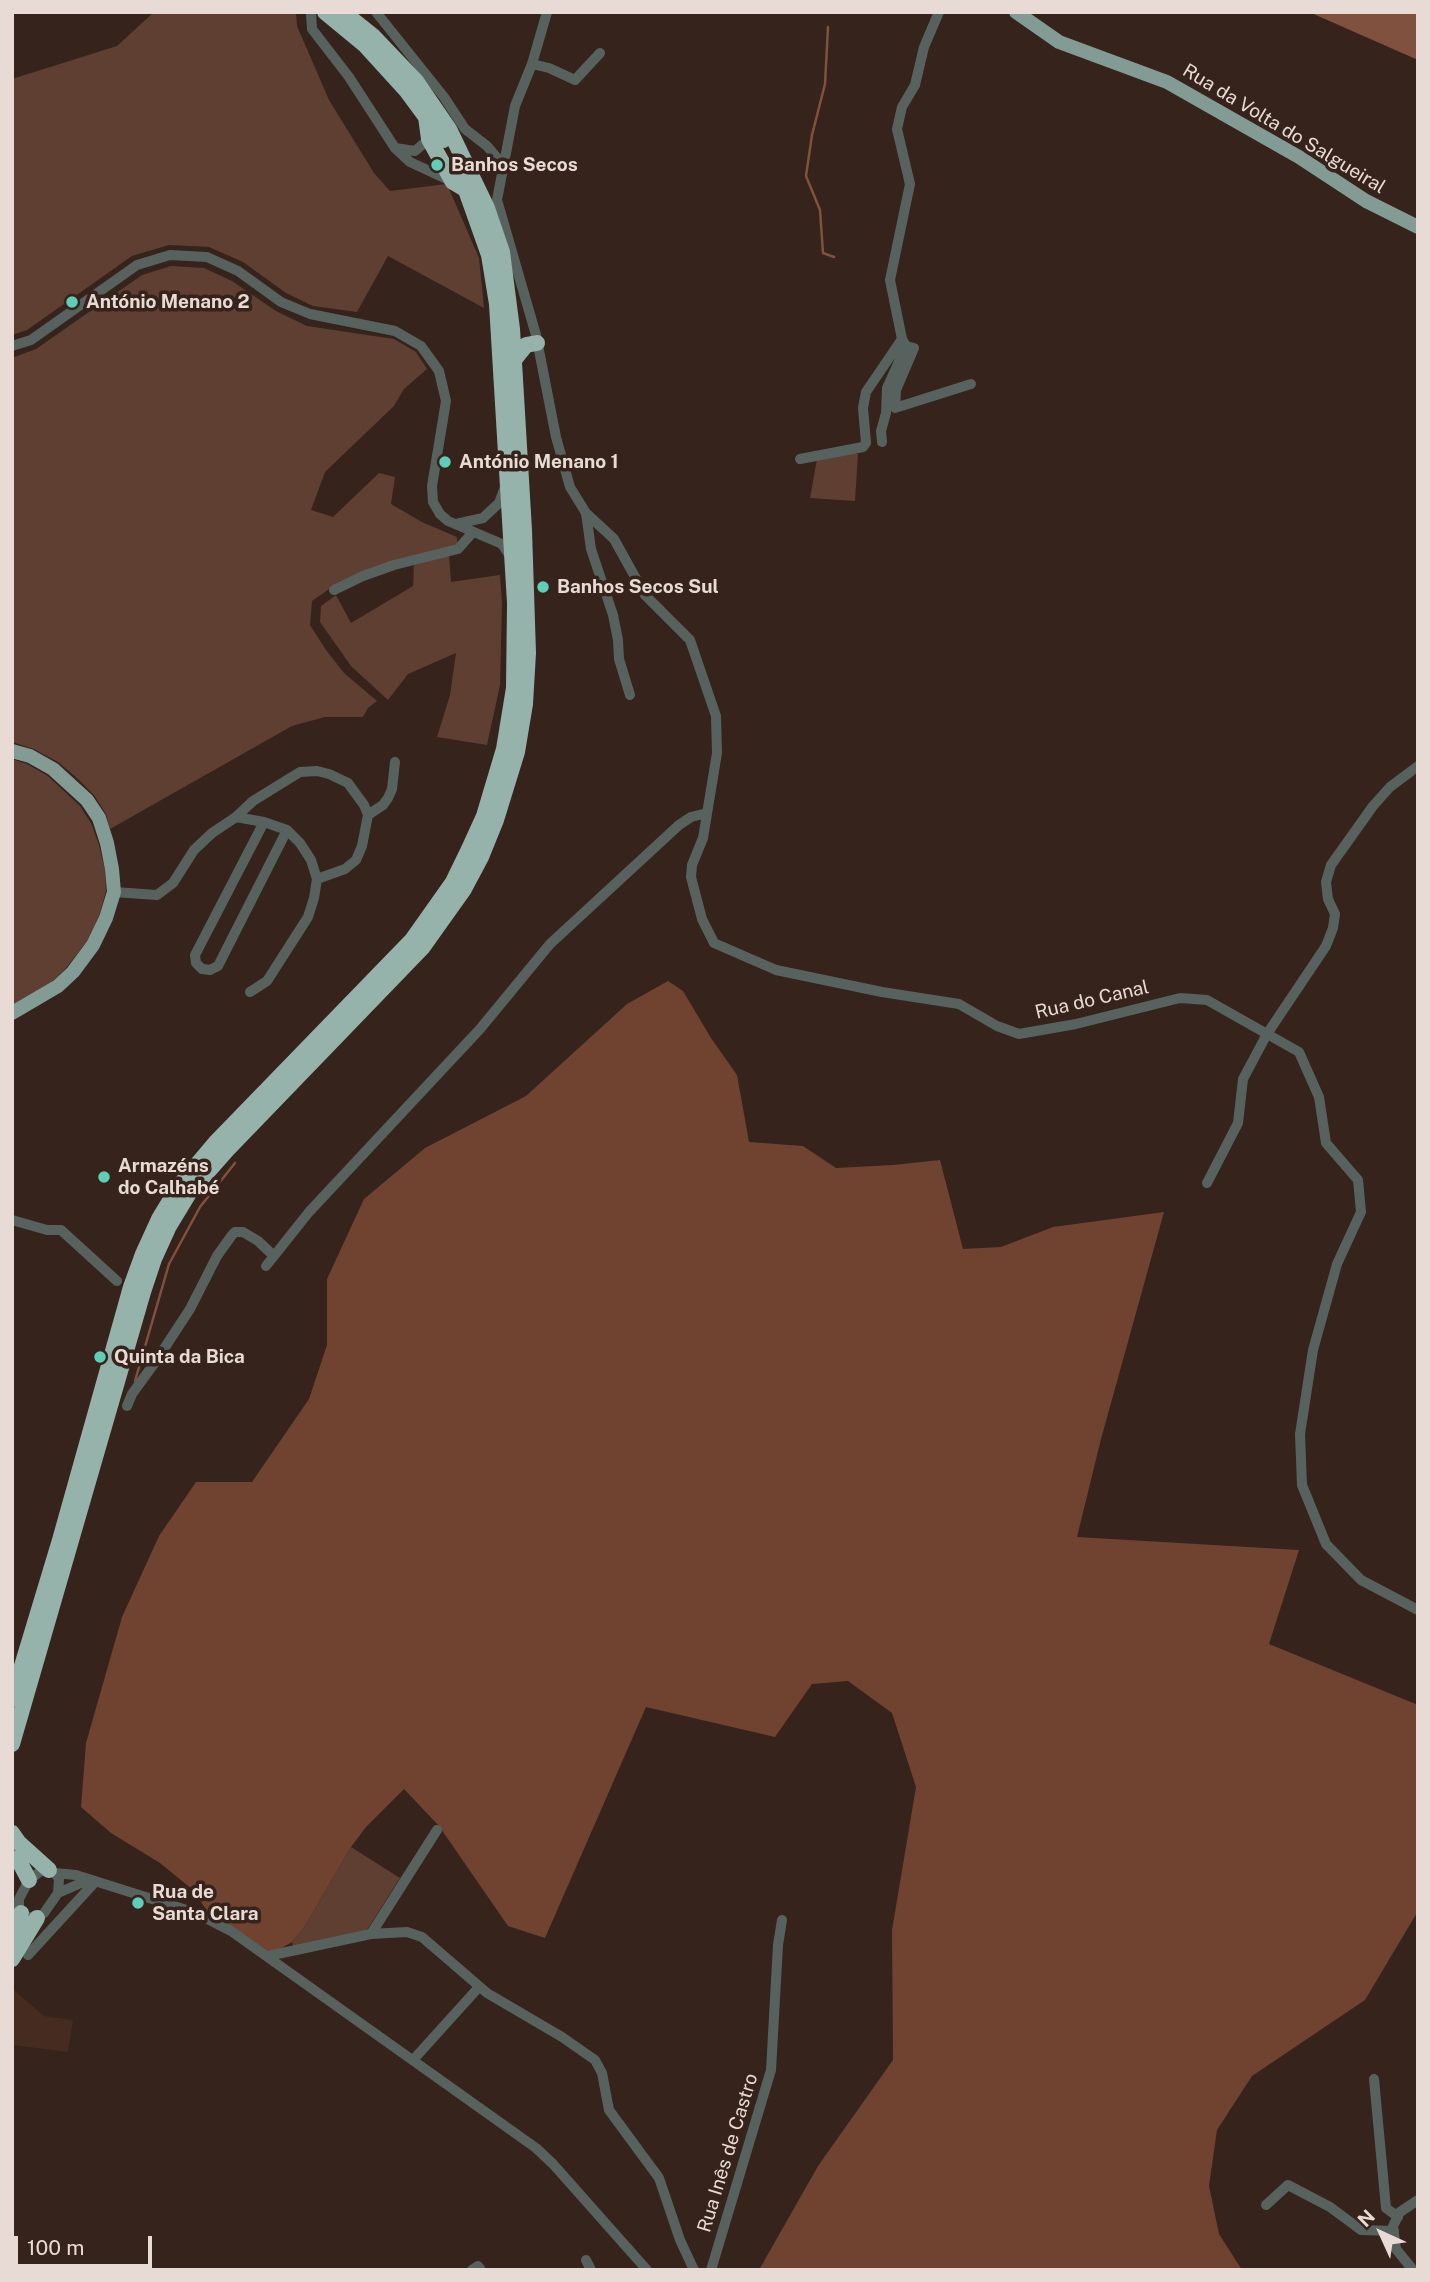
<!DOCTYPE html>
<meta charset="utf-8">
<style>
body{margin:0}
#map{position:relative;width:1430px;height:2282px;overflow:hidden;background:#36231b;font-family:"Public Sans",sans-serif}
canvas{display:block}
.frame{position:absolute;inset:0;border:14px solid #e8dbd5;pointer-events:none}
.north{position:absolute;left:1346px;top:2198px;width:70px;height:70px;-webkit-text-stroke:5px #36231b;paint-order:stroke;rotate:315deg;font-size:19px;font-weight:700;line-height:28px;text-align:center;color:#e8dbd5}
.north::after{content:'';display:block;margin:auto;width:24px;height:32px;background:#e8dbd5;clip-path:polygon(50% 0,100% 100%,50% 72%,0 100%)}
.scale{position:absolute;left:14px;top:2236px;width:138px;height:32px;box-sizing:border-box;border:4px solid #e8dbd5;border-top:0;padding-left:9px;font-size:21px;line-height:24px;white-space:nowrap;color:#e8dbd5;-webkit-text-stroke:5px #36231b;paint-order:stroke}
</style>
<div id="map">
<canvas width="1430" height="2282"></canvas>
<div class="frame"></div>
<div class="north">N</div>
<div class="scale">100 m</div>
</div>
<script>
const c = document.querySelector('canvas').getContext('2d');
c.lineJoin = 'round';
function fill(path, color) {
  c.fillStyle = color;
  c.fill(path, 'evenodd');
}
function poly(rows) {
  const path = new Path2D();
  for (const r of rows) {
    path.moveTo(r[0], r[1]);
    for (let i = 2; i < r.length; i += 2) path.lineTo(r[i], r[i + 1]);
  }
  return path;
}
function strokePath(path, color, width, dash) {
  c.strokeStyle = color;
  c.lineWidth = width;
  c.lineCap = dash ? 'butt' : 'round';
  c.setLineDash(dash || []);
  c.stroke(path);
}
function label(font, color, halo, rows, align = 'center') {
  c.font = font + ' "Public Sans",sans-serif';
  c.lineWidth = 7;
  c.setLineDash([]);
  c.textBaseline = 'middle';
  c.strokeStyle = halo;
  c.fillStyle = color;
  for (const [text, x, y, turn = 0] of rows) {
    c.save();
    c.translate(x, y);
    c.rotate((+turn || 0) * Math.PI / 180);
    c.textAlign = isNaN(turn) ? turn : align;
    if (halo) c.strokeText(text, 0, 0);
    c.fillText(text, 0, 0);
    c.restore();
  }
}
fill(poly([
 [12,1988,44,2016,73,2020,68,2052,12,2045]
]), '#452b20');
fill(poly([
 [154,12,296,12,297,26,329,100,374,173,390,191,447,184,479,258,484,308,388,256,357,312,313,306,286,293,243,262,209,247,169,245,132,256,27,330,12,335,12,79,117,46],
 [171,266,204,268,232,281,276,311,307,326,394,339,416,352,427,369,404,389,394,406,325,472,311,510,333,517,379,473,395,477,391,504,422,522,457,537,457,546,332,587,312,601,310,625,326,650,344,673,377,701,368,708,363,717,325,717,292,726,110,829,106,814,94,795,77,778,58,762,34,749,12,742,12,358,36,349,142,275],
 [855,453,858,454,855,501,810,498,817,459],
 [449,555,451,582,500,575,502,604,500,685,487,745,437,737,450,695,456,653,408,674,388,700,351,666,320,622,321,606,336,595,351,623,413,586,414,564],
 [12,759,27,764,48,776,80,806,91,823,99,845,105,870,106,891,99,916,87,941,67,967,54,980,12,1005],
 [351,1847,400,1878,365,1933,294,1949,292,1942,303,1929]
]), '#5e3f32');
fill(poly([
 [668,981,683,991,711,1038,737,1075,749,1142,803,1146,836,1168,893,1165,940,1160,963,1249,1001,1247,1053,1227,1164,1212,1101,1439,1077,1537,1299,1550,1269,1644,1418,1705,1418,1911,1365,2000,1252,2076,1217,2130,1209,2186,1219,2234,1242,2270,759,2270,818,2166,893,2060,892,1930,916,1787,892,1713,848,1681,812,1684,775,1737,646,1707,545,1938,508,1926,439,1826,404,1789,366,1827,351,1847,303,1929,292,1942,268,1956,213,1920,193,1890,160,1863,111,1833,81,1807,86,1743,122,1617,159,1536,196,1482,252,1482,309,1399,327,1345,327,1279,364,1199,425,1148,526,1096,627,1004]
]), '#6f4330');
fill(poly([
 [1309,12,1418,12,1418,60]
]), '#7f513e');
strokePath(poly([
 [828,27,825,84,812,135,806,176,820,210,823,253,834,257],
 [135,1381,169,1264,200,1207,235,1163]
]), '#7f513e', 2.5);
strokePath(poly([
 [376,12,444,97,465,129,487,146,503,165],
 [547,12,532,64,515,106,497,200,536,335,556,437,570,487,586,513,614,539,645,595,690,640,716,716,717,753,703,838,692,865,691,877,702,919,714,943,776,970,882,992,959,1004,997,1026,1019,1034,1076,1024,1180,998,1207,1000,1299,1052,1319,1097,1326,1143,1358,1180,1361,1212,1337,1264,1313,1350,1300,1434,1302,1485,1326,1544,1361,1580,1418,1610],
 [939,12,924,47,915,85,902,107,897,129,910,184,890,280,902,339,906,346,914,348,896,390,895,408,971,384],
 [311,13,312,29,349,77,395,148,410,162,453,182],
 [532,64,549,68,575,80,600,53],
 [395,148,415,151,429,139],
 [12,346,31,340,137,265,170,255,207,257,238,271,281,302,310,314,395,331,421,346,439,371,446,401,432,486,433,502,440,514,448,521,502,544,510,556],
 [882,442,881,431,886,413,887,388,906,346],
 [800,459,863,447,866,443,863,408,866,392,902,339],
 [586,513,591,549,613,615,618,640,619,659,630,695],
 [456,524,483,518,499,503,505,487],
 [334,590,363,576,394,565,458,549,473,532],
 [368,815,383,805,388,798,392,789,395,762],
 [236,817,253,801,300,772,317,771,329,774,348,783,364,805,368,815,362,846,356,860,345,869,317,879],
 [264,822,195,955,196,963,202,969,210,970,218,966,287,830],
 [114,892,157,895,173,883,194,850,212,833,236,817,264,822,287,830,300,843,311,860,317,879,314,898,308,917,267,981,250,992],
 [1207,1183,1238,1123,1243,1079,1267,1034,1326,946,1333,928,1335,914,1328,899,1326,882,1331,865,1373,806,1390,787,1418,766],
 [12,1220,47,1230,61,1230,117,1281],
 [266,1266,309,1212,480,1029,550,944,679,825,691,817,707,813],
 [127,1406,132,1394,156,1361,190,1309,217,1256,232,1235,235,1232,243,1232,258,1241,274,1256],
 [42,1870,49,1870,55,1873,59,1879,58,1893,44,1913,37,1918,27,1917,19,1908,19,1899,29,1880,42,1870],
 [55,1873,76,1875,196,1913,231,1931,536,2148,553,2164,647,2270],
 [58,1893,88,1880],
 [371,1934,437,1830],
 [28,1955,95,1882],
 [268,1956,371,1934,407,1932,422,1937,487,1993,562,2037,595,2060,602,2073,609,2110,659,2178,680,2240,694,2270],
 [413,2060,479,1987],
 [1374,2079,1386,2208,1398,2217],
 [1266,2205,1288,2185,1330,2207,1361,2230,1394,2231],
 [586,2260,591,2270],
 [472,2270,478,2266,481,2270],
 [711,2270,771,2070,778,1945,782,1920],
 [1413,2270,1396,2249,1393,2226,1400,2212,1418,2200]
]), '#57625f', 10);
strokePath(poly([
 [1016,12,1059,42,1167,82,1299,157,1366,201,1418,227],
 [12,751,30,756,53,769,87,800,99,818,107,843,112,869,114,892,106,918,93,945,73,972,58,986,12,1013]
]), '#839b95', 14);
strokePath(poly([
 [325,12,365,45,406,90,443,140],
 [426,117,429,139,453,182,468,191],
 [514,360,526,345,537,343],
 [12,1699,60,1540,131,1287,143,1254,159,1219,179,1186,217,1141,412,940,453,882,469,849,484,816,504,749,514,688,515,603,497,304,489,255,462,179],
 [12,1744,143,1292,154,1259,169,1226,189,1193,227,1150,422,948,464,889,481,857,496,820,517,752,525,704,528,653,524,530,512,329,502,252,487,208,449,129,416,81,373,36,343,12],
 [12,1833,19,1843,49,1870],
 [12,1858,20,1863,29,1880],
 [12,1941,21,1913],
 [12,1959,37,1918]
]), '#95b2ab', 16);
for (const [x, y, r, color] of [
 [437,165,7,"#5eceb8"],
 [72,302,7,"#5eceb8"],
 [445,462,7,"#5eceb8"],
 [543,587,7,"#5eceb8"],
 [104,1177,7,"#5eceb8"],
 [100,1357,7,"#5eceb8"],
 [138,1903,7,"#5eceb8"]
]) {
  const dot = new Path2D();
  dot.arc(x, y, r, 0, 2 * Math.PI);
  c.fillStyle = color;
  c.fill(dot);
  strokePath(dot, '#36231b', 2.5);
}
label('19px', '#e8dbd5', '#36231b', [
 ["Rua da Volta do Salgueiral",1284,129,31],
 ["Rua do Canal",1092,1000,-13],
 ["Rua Inês de Castro",728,2153,-73]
]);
label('bold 19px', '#e8dbd5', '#36231b', [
 ["Banhos Secos",451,165],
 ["António Menano 2",86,302],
 ["António Menano 1",459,462],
 ["Banhos Secos Sul",557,587],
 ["Armazéns",118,1166],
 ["do Calhabé",118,1188],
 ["Quinta da Bica",114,1357],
 ["Rua de",152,1892],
 ["Santa Clara",152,1914]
], 'left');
</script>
